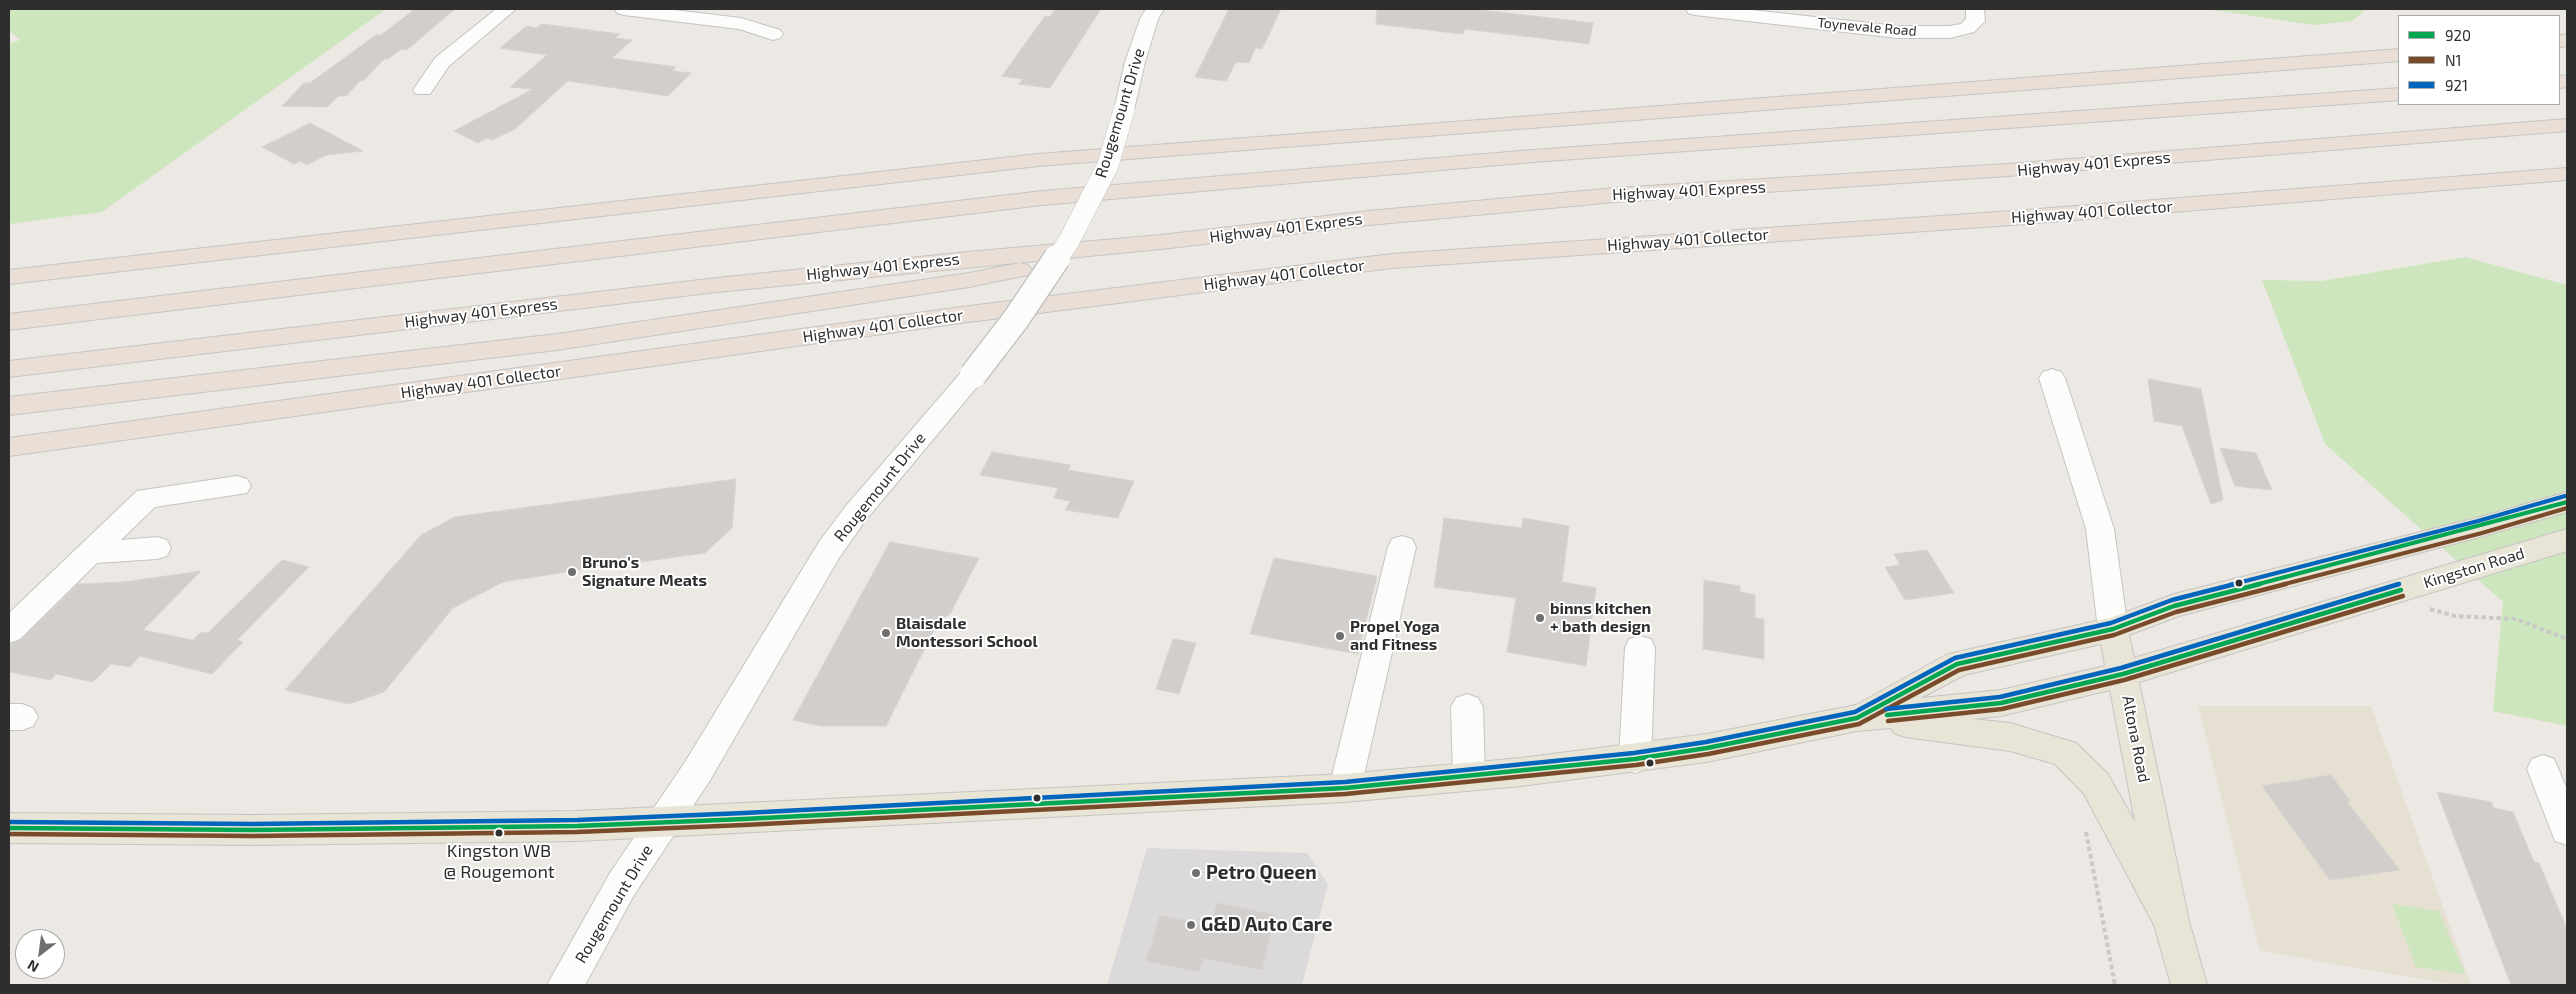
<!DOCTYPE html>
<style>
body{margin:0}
#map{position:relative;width:2576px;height:994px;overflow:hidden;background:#ece8e4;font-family:"Exo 2",sans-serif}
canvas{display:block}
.frame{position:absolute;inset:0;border:10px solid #2e2e2e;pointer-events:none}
.legend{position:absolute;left:2398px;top:15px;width:162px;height:90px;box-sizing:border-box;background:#fff;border:1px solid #ababab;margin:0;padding:6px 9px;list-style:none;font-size:15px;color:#2e2e2e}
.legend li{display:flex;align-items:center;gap:10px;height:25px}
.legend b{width:25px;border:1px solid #ababab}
.north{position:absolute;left:15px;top:929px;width:50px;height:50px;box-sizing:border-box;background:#fff;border:1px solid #ababab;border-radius:50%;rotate:210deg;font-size:14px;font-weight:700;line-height:20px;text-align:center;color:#2e2e2e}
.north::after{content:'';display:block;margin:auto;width:18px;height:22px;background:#706f6e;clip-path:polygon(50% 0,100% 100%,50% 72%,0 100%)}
</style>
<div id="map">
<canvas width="2576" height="994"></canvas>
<div class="frame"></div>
<ul class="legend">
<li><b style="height:6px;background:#00a651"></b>920</li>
<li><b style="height:6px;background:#7a4b2a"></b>N1</li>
<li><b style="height:6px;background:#0065bd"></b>921</li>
</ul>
<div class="north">N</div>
</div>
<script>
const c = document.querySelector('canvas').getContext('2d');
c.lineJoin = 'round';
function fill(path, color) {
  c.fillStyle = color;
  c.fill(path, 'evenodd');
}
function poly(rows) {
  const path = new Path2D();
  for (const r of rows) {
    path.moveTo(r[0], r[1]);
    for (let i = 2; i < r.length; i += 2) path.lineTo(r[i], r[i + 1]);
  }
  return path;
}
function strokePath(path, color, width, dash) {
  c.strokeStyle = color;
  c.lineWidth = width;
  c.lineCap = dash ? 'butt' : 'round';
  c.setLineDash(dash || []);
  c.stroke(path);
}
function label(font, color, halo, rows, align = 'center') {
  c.font = font + ' "Exo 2",sans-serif';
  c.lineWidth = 4;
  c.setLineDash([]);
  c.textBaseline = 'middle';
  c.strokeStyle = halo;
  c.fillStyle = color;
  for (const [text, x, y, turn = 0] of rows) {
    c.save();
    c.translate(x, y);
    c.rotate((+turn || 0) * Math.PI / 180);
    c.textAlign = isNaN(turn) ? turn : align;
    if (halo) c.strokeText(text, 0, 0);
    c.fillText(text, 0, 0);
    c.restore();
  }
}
fill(poly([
 [1147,848,1307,853,1328,884,1302,985,1107,985]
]), '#dcd9db');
fill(poly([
 [2198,706,2371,706,2471,985,2456,985,2260,951]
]), '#e6e0d3');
fill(poly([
 [9,9,386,9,102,212,9,224,9,44,20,40,9,30],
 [2207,9,2366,9,2352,21,2313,25],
 [2465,257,2567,285,2567,726,2493,711,2503,602,2325,444,2262,280,2321,281],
 [2392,904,2439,911,2465,974,2416,967]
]), '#cee6be');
const building = poly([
 [415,9,455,9,407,50,401,49,388,59,384,59,363,81,360,81,346,96,338,96,327,107,282,106,304,83,310,83,376,35,381,35,415,9],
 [1055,9,1101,9,1050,88,1019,84,1023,79,1002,76,1045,16,1050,17,1055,9],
 [1229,9,1281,9,1262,49,1255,48,1249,63,1236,62,1226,81,1195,77,1229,9],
 [1377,9,1473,9,1593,23,1589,44,1465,29,1463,34,1376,24,1377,9],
 [542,24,620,34,615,38,632,40,612,58,676,67,672,71,691,73,668,96,568,81,515,129,492,140,488,138,478,143,454,131,533,89,510,87,547,55,500,48,526,26,537,28,542,24],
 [310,123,363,151,326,155,307,165,300,161,294,164,262,147,310,123],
 [2148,379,2201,389,2223,500,2211,504,2182,426,2154,421,2148,379],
 [2220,448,2256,453,2272,490,2235,486,2220,448],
 [992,452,1071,465,1068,470,1134,481,1118,518,1065,510,1070,501,1054,498,1058,488,980,475,992,452],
 [736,479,732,528,705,553,640,562,640,560,503,582,453,608,384,692,349,704,285,690,421,535,455,517,736,479],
 [1444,518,1522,528,1523,518,1569,526,1562,582,1596,588,1586,666,1507,652,1516,598,1434,587,1444,518],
 [890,542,979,558,950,614,939,620,886,726,821,726,793,720,890,542],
 [1927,550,1954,593,1905,600,1885,567,1900,565,1894,554,1927,550],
 [1274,558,1377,576,1358,654,1250,634,1274,558],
 [282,560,309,567,237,640,243,642,212,674,140,656,130,667,111,664,93,682,56,674,51,680,9,672,9,645,21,640,78,584,124,582,201,571,143,630,193,640,201,632,208,633,282,560],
 [1704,580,1740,586,1740,592,1755,595,1755,618,1764,619,1764,659,1703,649,1704,580],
 [1173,639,1196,643,1179,694,1156,689,1173,639],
 [2331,775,2350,801,2347,802,2400,870,2330,880,2262,786,2331,775],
 [2437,792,2491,802,2494,808,2513,812,2534,862,2539,863,2567,929,2567,985,2511,985,2437,792],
 [1217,903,1275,915,1262,970,1203,958,1199,972,1146,961,1160,915,1210,926,1217,903]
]);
fill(building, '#d1cecb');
strokePath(building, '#d7d4d0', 1);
const minor = poly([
 [496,9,516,9,449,66,430,94,416,94,413,90,435,58,496,9],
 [615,9,666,9,741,18,780,30,783,34,780,38,773,40,739,29,624,15,617,13,615,9],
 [1146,9,1164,9,1158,19,1145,62,1134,110,1131,114,1124,116,1117,114,1114,110,1125,62,1140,19,1146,9],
 [1686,9,1742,9,1897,26,1950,26,1961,24,1966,19,1966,9,1984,9,1985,21,1974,32,1950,38,1897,38,1695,15,1688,13,1686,9],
 [973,367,982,369,986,375,982,381,865,521,839,558,709,782,634,895,585,985,547,985,610,873,685,762,819,542,845,507,964,369,973,367],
 [2052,369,2061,372,2065,378,2114,529,2128,629,2124,637,2113,641,2102,637,2098,629,2086,529,2039,378,2043,372,2052,369],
 [237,476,247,479,251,486,247,493,155,507,121,540,157,537,167,540,171,548,167,556,157,559,97,563,20,639,9,643,9,613,137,491,237,476],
 [1402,536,1412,539,1416,547,1361,788,1357,798,1345,802,1333,798,1329,788,1388,547,1392,539,1402,536],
 [1640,636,1651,639,1655,648,1651,759,1646,769,1635,773,1624,769,1619,759,1625,648,1629,639,1640,636],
 [1467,694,1478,698,1483,707,1485,777,1481,787,1469,791,1457,787,1453,777,1451,707,1456,698,1467,694],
 [9,704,22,704,33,708,38,717,33,726,22,730,9,730,9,704],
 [2543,755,2554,759,2567,789,2567,845,2555,841,2527,769,2532,759,2543,755]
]);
const major = poly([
 [2567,492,2567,512,2480,537,2179,616,2129,635,2134,658,2567,529,2567,551,2139,682,2189,921,2207,985,2171,985,2154,925,2084,794,2055,764,2010,751,1905,737,1894,733,1891,728,1857,731,1707,762,1521,786,1345,802,577,841,253,845,9,843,9,813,253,815,577,811,1345,774,1521,758,1707,734,1856,705,1946,655,1957,652,2110,618,2174,594,2480,517,2567,492],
 [2101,644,2105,666,2001,690,1921,698,1964,675,2101,644],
 [2110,690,2135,822,2108,774,2076,743,2010,723,1973,719,2001,716,2110,690]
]);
const highway = poly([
 [2567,34,2567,46,2560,47,2560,35,2567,34],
 [2400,49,2400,61,1038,166,9,284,9,270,1038,154,2400,49],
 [2567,75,2567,87,2560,88,2560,76,2567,75],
 [2400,88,2400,100,1533,162,1042,205,9,330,9,314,1042,191,1533,150,2400,88],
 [2567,119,2567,131,2008,176,1615,202,1369,225,1161,249,717,292,9,377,9,361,717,278,967,252,1161,235,1369,211,1615,188,2008,164,2567,119],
 [2567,168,2567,180,2012,225,1392,268,961,323,9,456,9,438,961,307,1392,254,2012,211,2567,168],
 [1020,263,1028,265,1032,270,1028,275,969,287,557,350,9,415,9,397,557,334,969,273,1020,263]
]);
strokePath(minor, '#c5c4c5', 2);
strokePath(major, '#c6c5c4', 2);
strokePath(highway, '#c6c5c4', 2);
strokePath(poly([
 [2430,609,2455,616,2516,619,2567,639],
 [2086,832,2115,985]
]), '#c9c9c8', 4, [4.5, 3]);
fill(minor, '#fcfcfb');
fill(major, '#e8e4d6');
fill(highway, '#eadfd6');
const minorBridgeFar1 = poly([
 [1057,259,1069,241,1108,165,1124,110]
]);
const minorBridge = poly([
 [973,375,1016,319,1057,258]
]);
strokePath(minorBridgeFar1, '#c5c4c5', 22, []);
strokePath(minorBridge, '#c5c4c5', 29, []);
strokePath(minorBridgeFar1, '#fcfcfb', 21);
strokePath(minorBridge, '#fcfcfb', 26);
strokePath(poly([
 [2255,585,2567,502]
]), '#00a651', 4);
strokePath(poly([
 [1887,715,2001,703,2123,674,2401,590],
 [9,828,253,830,577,826,744,819,1345,788,1635,759,1707,748,1857,718,1957,664,2113,629,2174,606,2260,584]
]), '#00a651', 4.5);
strokePath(poly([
 [2281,585,2482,533,2567,508]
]), '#7a4b2a', 4);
strokePath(poly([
 [1888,721,2002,709,2124,680,2403,596],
 [9,834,253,836,577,832,744,825,1345,794,1636,765,1708,754,1859,724,1959,670,2114,635,2176,612,2286,584]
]), '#7a4b2a', 4.5);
strokePath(poly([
 [2230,585,2478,521,2565,496],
 [2396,585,2399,584]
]), '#0065bd', 4);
strokePath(poly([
 [1886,709,2000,697,2121,668,2399,584],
 [9,822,253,824,577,820,744,813,1345,782,1634,753,1706,742,1855,712,1955,658,2111,623,2172,600,2235,584]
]), '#0065bd', 4.5);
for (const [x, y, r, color] of [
 [572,572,5,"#706f6e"],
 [2239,583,4.5,"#2e2e2e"],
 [1540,618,5,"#706f6e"],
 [886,633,5,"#706f6e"],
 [1340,636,5,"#706f6e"],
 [1650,763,4.5,"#2e2e2e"],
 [1037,798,4.5,"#2e2e2e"],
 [499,833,4.5,"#2e2e2e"],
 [1196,873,5,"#706f6e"],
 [1191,925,5,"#706f6e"]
]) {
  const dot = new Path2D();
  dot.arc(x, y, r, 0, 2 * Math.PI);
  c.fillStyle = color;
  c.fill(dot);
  strokePath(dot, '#fff', 2);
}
label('14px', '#2e2e2e', '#fff', [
 ["Toynevale Road",1867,27,5]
]);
label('16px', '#2e2e2e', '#fff', [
 ["Rougemount Drive",1120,113,-73],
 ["Highway 401 Express",2094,164,-5],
 ["Highway 401 Express",1689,191,-3],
 ["Highway 401 Collector",2092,212,-4],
 ["Highway 401 Express",1286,228,-7],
 ["Highway 401 Collector",1688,240,-4],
 ["Highway 401 Express",883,267,-6],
 ["Highway 401 Collector",1284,275,-7],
 ["Highway 401 Express",481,313,-7],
 ["Highway 401 Collector",883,326,-8],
 ["Highway 401 Collector",481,382,-8],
 ["Rougemount Drive",880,487,-51],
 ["Kingston Road",2474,568,-17],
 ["Altona Road",2136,739,79],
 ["Rougemount Drive",614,904,-59]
]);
label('bold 16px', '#2e2e2e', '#fff', [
 ["Bruno's",582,563],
 ["Signature Meats",582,581],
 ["binns kitchen",1550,609],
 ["+ bath design",1550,627],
 ["Blaisdale",896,624],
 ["Montessori School",896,642],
 ["Propel Yoga",1350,627],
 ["and Fitness",1350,645]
], 'left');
label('18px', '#2e2e2e', '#fff', [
 ["Kingston WB",499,851],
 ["@ Rougemont",499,872]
]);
label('bold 19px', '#2e2e2e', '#fff', [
 ["Petro Queen",1206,873],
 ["G&D Auto Care",1201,925]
], 'left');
</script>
